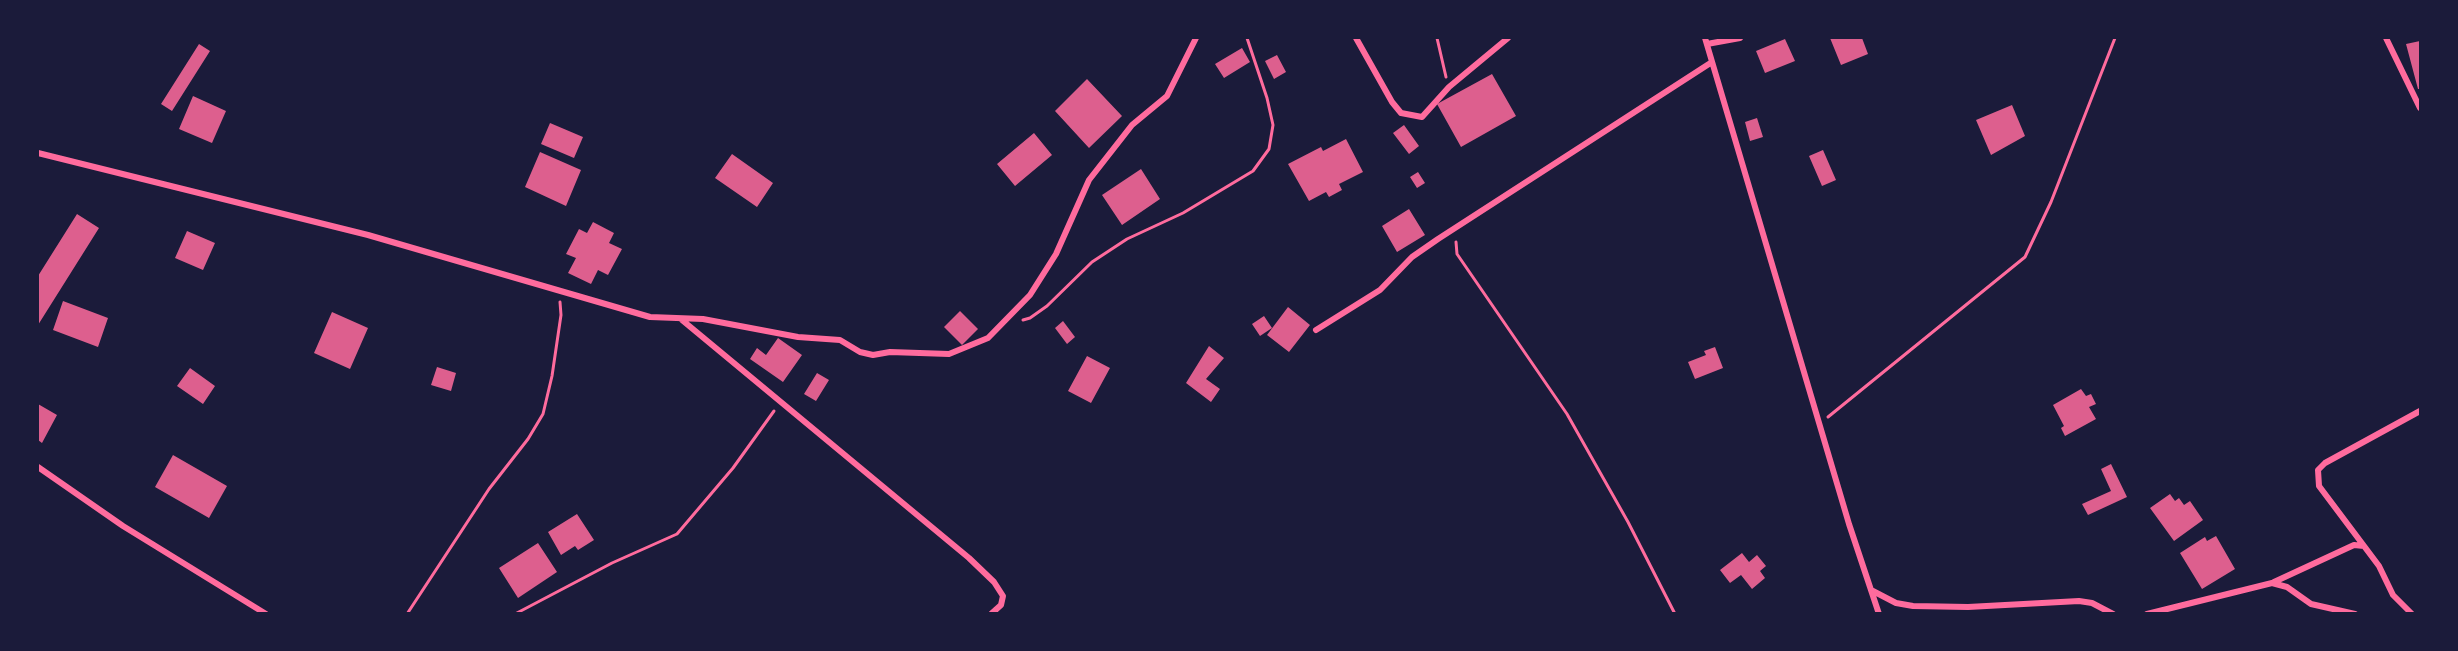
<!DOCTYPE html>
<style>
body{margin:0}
#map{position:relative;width:2458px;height:651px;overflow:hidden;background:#1b1b3a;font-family:"Archivo Narrow",sans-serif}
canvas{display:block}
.frame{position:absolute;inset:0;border:39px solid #1b1b3a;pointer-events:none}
</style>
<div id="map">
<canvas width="2458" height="651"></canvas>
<div class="frame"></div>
</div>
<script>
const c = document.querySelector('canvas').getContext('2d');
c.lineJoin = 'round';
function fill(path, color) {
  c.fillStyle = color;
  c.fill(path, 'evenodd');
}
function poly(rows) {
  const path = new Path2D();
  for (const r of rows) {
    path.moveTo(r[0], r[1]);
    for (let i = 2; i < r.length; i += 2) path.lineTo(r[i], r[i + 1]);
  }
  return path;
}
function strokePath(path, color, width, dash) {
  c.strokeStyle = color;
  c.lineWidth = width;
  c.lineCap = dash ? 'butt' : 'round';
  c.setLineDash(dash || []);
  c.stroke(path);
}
fill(poly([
 [1830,38,1862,38,1868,54,1841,65],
 [1785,39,1795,61,1765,73,1756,51],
 [2420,41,2420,89,2418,89,2406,44],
 [199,44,210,51,172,111,161,104],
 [1242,48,1250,62,1224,78,1215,64],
 [1277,55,1286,72,1274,79,1265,61],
 [1492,74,1516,116,1461,147,1437,104],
 [1087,79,1122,116,1089,148,1055,111],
 [193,96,226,111,212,143,179,129],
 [2012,105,2025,136,1991,155,1976,120],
 [1757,118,1763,137,1750,141,1745,122],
 [550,123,583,137,574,158,541,144],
 [1404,125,1419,146,1409,154,1393,133],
 [1034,133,1052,155,1015,186,997,164],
 [1346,139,1363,172,1339,184,1342,190,1329,197,1326,192,1309,201,1288,164,1321,147,1323,151],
 [1823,150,1836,180,1822,186,1809,156],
 [540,152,581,170,566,206,525,187],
 [732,154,773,183,757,207,715,178],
 [1141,169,1160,199,1122,225,1102,195],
 [1418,172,1425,183,1417,188,1410,177],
 [1409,209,1425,235,1397,252,1382,226],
 [77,214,99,228,38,325,38,276],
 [593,222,614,233,609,243,622,249,608,275,598,270,591,284,568,273,576,258,566,254,579,229,587,233],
 [187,231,215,243,203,270,175,258],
 [63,301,108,318,98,347,53,330],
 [1288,307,1310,325,1289,352,1267,335],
 [960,311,978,329,962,345,944,327],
 [332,312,368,328,350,369,314,353],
 [1264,316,1272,328,1260,336,1252,324],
 [1063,321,1075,337,1067,344,1055,328],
 [778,338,802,355,783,382,750,359,757,348,766,355],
 [1209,346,1224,358,1206,379,1220,389,1211,402,1186,383],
 [1715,347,1723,368,1695,379,1688,362,1706,355,1704,351],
 [1087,356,1110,368,1091,403,1068,391],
 [437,367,456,373,451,391,431,385],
 [190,368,215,386,203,404,177,386],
 [817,373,829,380,816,401,804,394],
 [2081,389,2086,396,2091,394,2096,404,2089,407,2096,419,2065,436,2061,428,2064,426,2053,405],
 [38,404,57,415,42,443,38,440],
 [173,455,227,486,209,518,155,487],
 [2111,464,2127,497,2088,515,2082,504,2111,491,2101,469],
 [2170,494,2175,501,2179,498,2184,505,2190,501,2203,520,2174,541,2150,508],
 [577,514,594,540,578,550,575,546,561,555,548,532],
 [2216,536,2235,569,2202,589,2180,553,2205,537,2207,541],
 [538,543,557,572,518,598,499,568],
 [1742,553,1749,562,1757,555,1766,566,1760,571,1765,578,1752,589,1741,575,1730,583,1720,570]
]), '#dd5f8e');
strokePath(poly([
 [1437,38,1446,77],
 [1456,242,1457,254,1567,414,1628,522,1675,614],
 [1023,320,1030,318,1047,306,1092,262,1127,239,1183,213,1253,171,1269,149,1273,125,1267,98,1247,38],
 [1828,417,2025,257,2051,202,2115,38],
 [407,614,489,489,528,439,543,414,552,376,561,315,560,302],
 [515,614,612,563,677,534,733,468,774,411]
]), '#ff6b9d', 3);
strokePath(poly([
 [1356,38,1392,102,1401,113,1422,117,1449,87,1508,38],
 [1705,38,1849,524,1879,614],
 [2386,38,2420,108],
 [1707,44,1740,38],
 [38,153,368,235,650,317,703,319,798,337,840,340,860,352,873,355,890,352,949,354,988,338,1030,295,1056,254,1089,180,1132,125,1167,96,1196,38],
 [682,320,969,558,994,582,1003,596,1001,605,991,614],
 [1316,330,1380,290,1412,257,1438,239,1712,62],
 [38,467,123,526,266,614],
 [2364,546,2319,486,2318,470,2325,463,2420,411],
 [2274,582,2354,545,2364,546,2379,566,2393,595,2412,614],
 [1871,590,1896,603,1913,606,1968,607,2079,601,2092,603,2113,614],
 [2147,614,2272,583,2287,587,2311,604,2355,614]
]), '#ff6b9d', 6);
</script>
